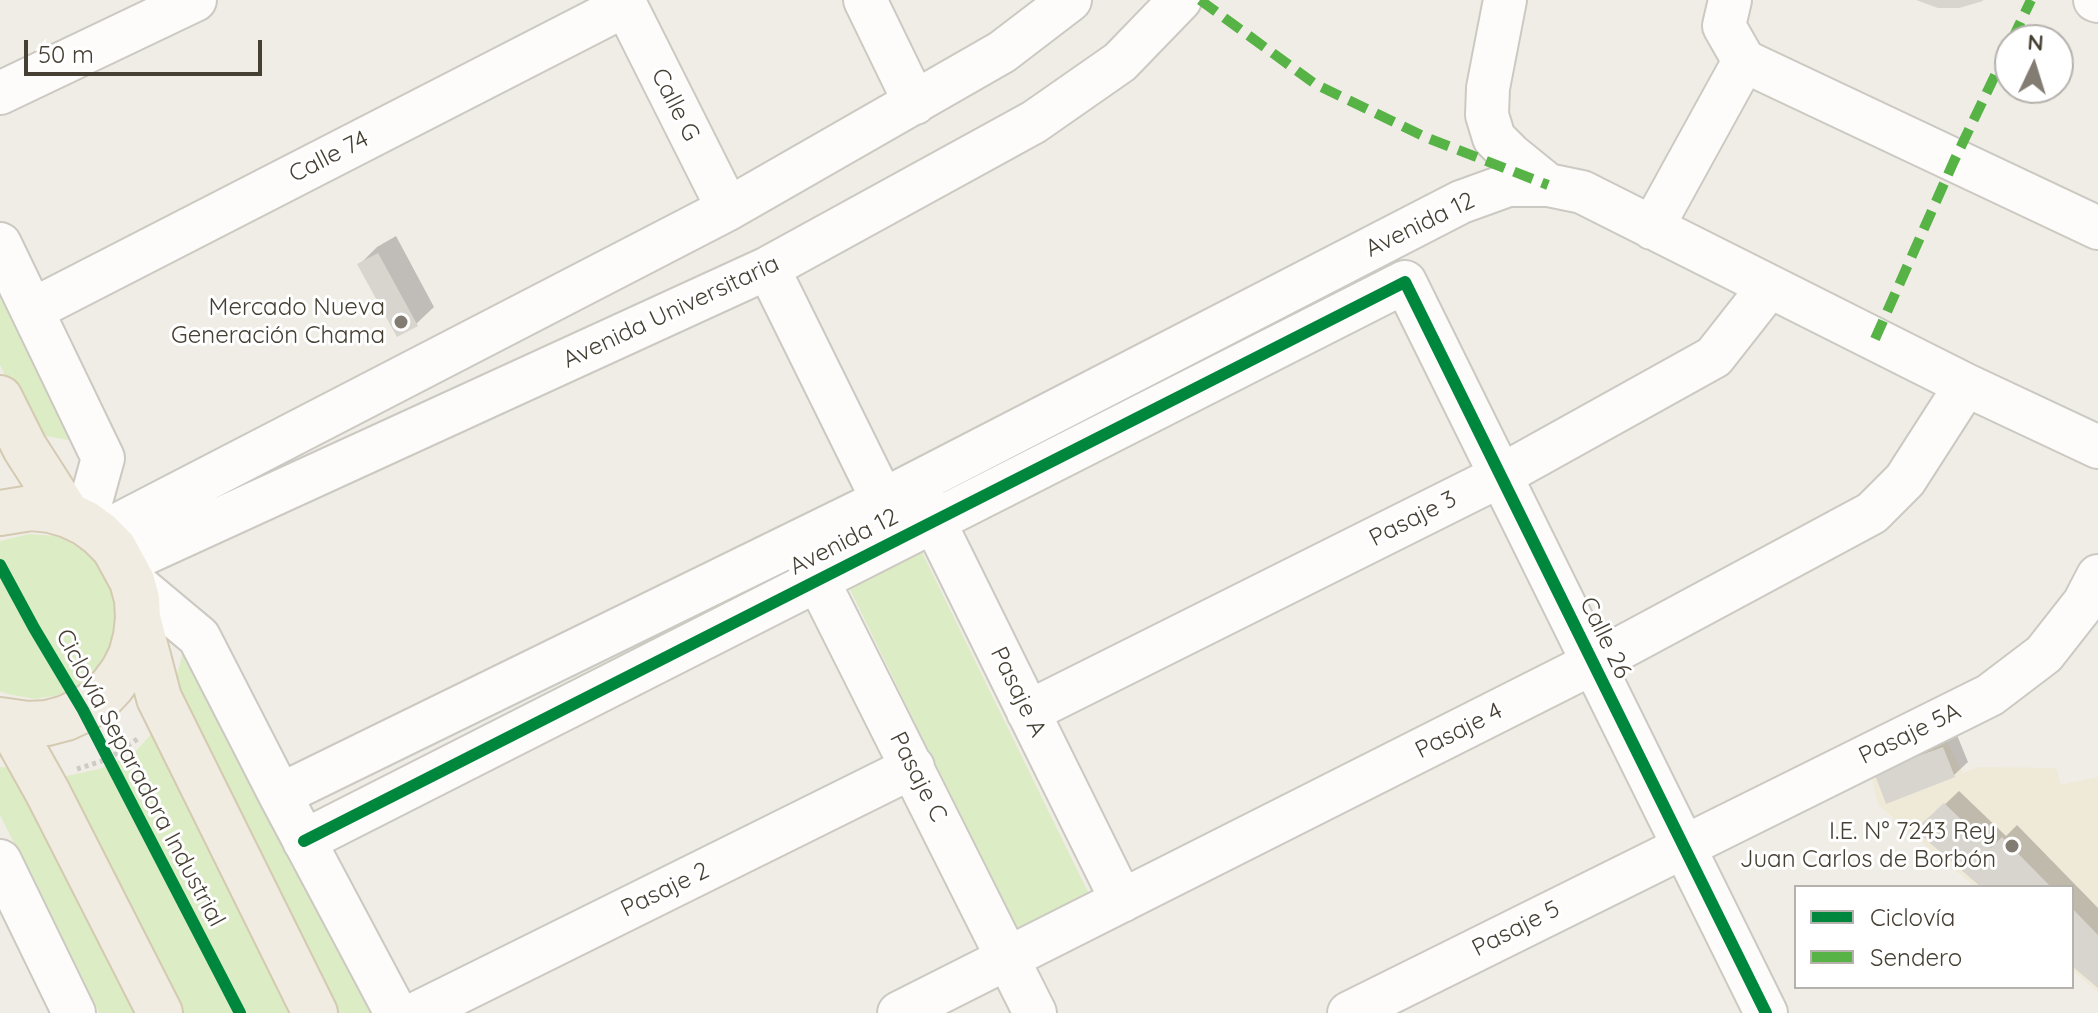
<!DOCTYPE html>
<meta charset="utf-8">
<style>
body{margin:0}
#map{position:relative;width:2098px;height:1013px;overflow:hidden;background:#f0ede6;font-family:Quicksand,sans-serif}
canvas{display:block}
.legend{position:absolute;left:1794px;top:885px;width:280px;height:104px;box-sizing:border-box;background:#fff;border:2px solid #b5b2ad;margin:0;padding:10px 14px;list-style:none;font-size:24px;color:#463f33}
.legend li{display:flex;align-items:center;gap:16px;height:40px}
.legend b{width:40px;border:2px solid #b5b2ad}
.north{position:absolute;left:1994px;top:24px;width:80px;height:80px;box-sizing:border-box;background:#fff;border:2px solid #b5b2ad;border-radius:50%;rotate:4deg;font-size:22px;font-weight:700;line-height:32px;text-align:center;color:#463f33}
.north::after{content:'';display:block;margin:auto;width:28px;height:36px;background:#827c72;clip-path:polygon(50% 0,100% 100%,50% 72%,0 100%)}
.scale{position:absolute;left:24px;top:40px;width:238px;height:36px;box-sizing:border-box;border:4px solid #463f33;border-top:0;padding-left:10px;font-size:24px;line-height:28px;white-space:nowrap;color:#463f33;-webkit-text-stroke:6px #fff;paint-order:stroke}
</style>
<div id="map">
<canvas width="2098" height="1013"></canvas>
<ul class="legend">
<li><b style="height:10px;background:#00873e"></b>Ciclovía</li>
<li><b style="height:10px;background:#57b346"></b>Sendero</li>
</ul>
<div class="north">N</div>
<div class="scale">50 m</div>
</div>
<script>
const c = document.querySelector('canvas').getContext('2d');
c.lineJoin = 'round';
function fill(path, color) {
  c.fillStyle = color;
  c.fill(path, 'evenodd');
}
function poly(rows) {
  const path = new Path2D();
  for (const r of rows) {
    path.moveTo(r[0], r[1]);
    for (let i = 2; i < r.length; i += 2) path.lineTo(r[i], r[i + 1]);
  }
  return path;
}
function strokePath(path, color, width, dash) {
  c.strokeStyle = color;
  c.lineWidth = width;
  c.lineCap = dash ? 'butt' : 'round';
  c.setLineDash(dash || []);
  c.stroke(path);
}
function label(font, color, halo, rows, align = 'center') {
  c.font = font + ' Quicksand,sans-serif';
  c.lineWidth = 6;
  c.setLineDash([]);
  c.textBaseline = 'middle';
  c.strokeStyle = halo;
  c.fillStyle = color;
  for (const [text, x, y, turn = 0] of rows) {
    c.save();
    c.translate(x, y);
    c.rotate((+turn || 0) * Math.PI / 180);
    c.textAlign = isNaN(turn) ? turn : align;
    if (halo) c.strokeText(text, 0, 0);
    c.fillText(text, 0, 0);
    c.restore();
  }
}
fill(poly([
 [1945,738,1963,773,1978,767,2056,768,2061,785,2098,777,2098,992,2072,970,2072,887,1975,887,1878,805,1870,770]
]), '#efe9d8');
fill(poly([
 [0,291,74,441,34,434,0,365],
 [29,534,56,536,79,547,99,564,112,586,117,612,115,638,104,662,86,681,64,694,35,699,7,694,0,691,0,541],
 [915,538,1089,894,1015,929,842,573],
 [185,645,377,1013,329,1013,171,696],
 [155,730,296,1013,180,1013,62,777,99,769,133,754],
 [0,767,14,768,151,1013,99,1013,0,815]
]), '#dcecc4');
fill(poly([
 [396,236,434,307,416,324,360,264,377,247],
 [1957,735,1968,762,1954,775,1887,801,1890,759],
 [1959,791,2006,836,2017,825,2098,908,2098,986,2072,963,2072,887,1984,887,1918,830]
]), '#0003');
fill(poly([
 [1916,0,1983,0,1983,1,1959,8,1938,8],
 [378,253,418,326,397,337,357,264],
 [1943,747,1955,777,1886,804,1874,772],
 [1944,803,1991,848,2002,837,2051,887,1981,887,1915,830],
 [2072,908,2098,935,2098,988,2072,966]
]), '#d8d4ce');
const minor = poly([
 [623,0,728,209],
 [865,0,915,103],
 [1505,0,1488,88,1487,115,1494,138,1511,155,1548,185],
 [2095,0,2098,1],
 [1744,61,2098,228],
 [0,93,195,0],
 [1652,228,1744,61,1724,26,1730,0],
 [0,244,103,458,85,523],
 [768,268,895,525],
 [32,310,626,5],
 [921,495,1122,901],
 [100,534,728,209,1002,52,1070,0],
 [806,557,1035,1013],
 [124,563,768,268,1034,122,1120,62,1180,0],
 [132,581,199,637,280,795,396,1013],
 [1028,712,1500,476,1714,357,1769,287],
 [280,795,883,500,1461,202,1508,185,1548,185,1582,192,1966,385,2098,447],
 [304,841,1405,282,1766,1013],
 [0,861,74,1013],
 [417,1013,913,767],
 [899,1013,1593,663,1872,513,1905,480,1966,385],
 [1349,1013,1990,695,2044,654,2084,603,2098,576]
]);
const major = poly([
 [0,398,25,448,68,515],
 [0,513,31,508,50,510,68,515,85,523,100,534,114,548,132,581,137,599,138,618,136,636,131,655,123,671,112,686,99,700,83,710,66,718,47,723,28,724,0,720],
 [138,618,159,698,315,1013],
 [9,723,48,793,160,1013]
]);
strokePath(minor, '#ccc9c2', 46);
strokePath(major, '#d4cab2', 48);
strokePath(poly([
 [77,769,108,759,139,738]
]), '#cecbc6', 5, [4, 4]);
strokePath(minor, '#fdfcfb', 42);
strokePath(major, '#f1ece2', 44);
strokePath(poly([
 [1200,0,1315,84,1425,137,1548,185],
 [2012,40,2031,0],
 [1875,339,1954,161,2010,44]
]), '#57b346', 10, [20, 10]);
strokePath(poly([
 [0,565,34,628,83,710,240,1013],
 [304,841,1405,282,1766,1013]
]), '#00873e', 12);
for (const [x, y, r, color] of [
 [401,322,8,"#827c72"],
 [2012,846,8,"#827c72"]
]) {
  const dot = new Path2D();
  dot.arc(x, y, r, 0, 2 * Math.PI);
  c.fillStyle = color;
  c.fill(dot);
  strokePath(dot, '#fff', 3);
}
label('24px', '#463f33', '#fff', [
 ["Calle G",675,105,63],
 ["Calle 74",329,157,-27],
 ["Avenida 12",1420,225,-26],
 ["Avenida Universitaria",671,312,-25],
 ["Pasaje 3",1413,519,-27],
 ["Avenida 12",844,542,-27],
 ["Calle 26",1605,638,64],
 ["Pasaje A",1018,692,64],
 ["Pasaje 4",1459,731,-27],
 ["Pasaje 5A",1910,734,-26],
 ["Pasaje C",918,777,63],
 ["Ciclovía Separadora Industrial",140,778,62],
 ["Pasaje 2",665,890,-26],
 ["Pasaje 5",1516,929,-27]
]);
label('24px', '#463f33', '#fff', [
 ["Mercado Nueva",385,308],
 ["Generación Chama",385,336],
 ["I.E. N° 7243 Rey",1996,832],
 ["Juan Carlos de Borbón",1996,860]
], 'right');
</script>
